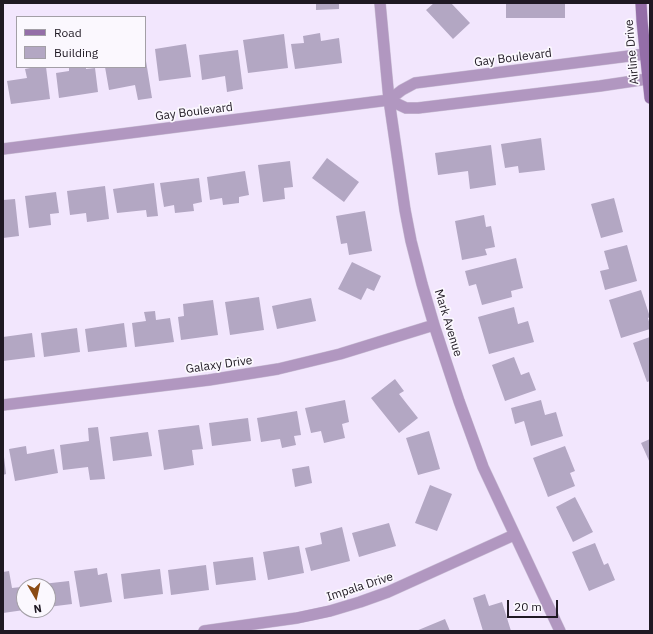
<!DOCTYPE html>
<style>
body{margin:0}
#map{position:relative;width:653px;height:634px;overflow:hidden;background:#f2e6fd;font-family:"IBM Plex Sans",sans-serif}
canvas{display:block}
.frame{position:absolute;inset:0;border:4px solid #1f1923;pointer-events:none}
.legend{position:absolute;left:16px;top:16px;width:130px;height:52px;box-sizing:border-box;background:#fbf8fe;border:1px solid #a39fa6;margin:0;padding:5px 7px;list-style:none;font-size:12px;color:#1f1923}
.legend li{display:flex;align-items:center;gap:8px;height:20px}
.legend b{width:20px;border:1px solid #a39fa6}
.north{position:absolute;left:16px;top:578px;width:40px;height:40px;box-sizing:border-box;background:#fbf8fe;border:1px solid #a39fa6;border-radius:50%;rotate:171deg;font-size:11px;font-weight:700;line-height:16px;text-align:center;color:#1f1923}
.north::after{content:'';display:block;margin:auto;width:14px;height:18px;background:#8b4b15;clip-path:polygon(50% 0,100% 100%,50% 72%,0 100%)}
.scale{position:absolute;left:507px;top:600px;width:51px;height:18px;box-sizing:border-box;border:2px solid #1f1923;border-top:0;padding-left:5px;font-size:12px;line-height:14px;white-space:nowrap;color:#1f1923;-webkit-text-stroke:3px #fbf8fe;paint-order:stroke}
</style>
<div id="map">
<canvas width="653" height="634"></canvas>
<div class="frame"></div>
<ul class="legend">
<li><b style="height:5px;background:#946ea8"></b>Road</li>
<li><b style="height:11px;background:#b3a7c3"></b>Building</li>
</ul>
<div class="north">N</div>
<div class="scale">20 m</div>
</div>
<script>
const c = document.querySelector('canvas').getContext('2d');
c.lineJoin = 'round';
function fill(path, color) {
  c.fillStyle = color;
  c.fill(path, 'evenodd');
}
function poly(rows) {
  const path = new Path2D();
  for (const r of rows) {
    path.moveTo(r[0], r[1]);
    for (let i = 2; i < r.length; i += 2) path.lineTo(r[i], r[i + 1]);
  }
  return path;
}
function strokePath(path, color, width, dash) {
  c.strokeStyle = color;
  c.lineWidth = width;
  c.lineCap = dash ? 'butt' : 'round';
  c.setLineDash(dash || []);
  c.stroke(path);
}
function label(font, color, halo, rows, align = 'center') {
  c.font = font + ' "IBM Plex Sans",sans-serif';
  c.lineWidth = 3.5;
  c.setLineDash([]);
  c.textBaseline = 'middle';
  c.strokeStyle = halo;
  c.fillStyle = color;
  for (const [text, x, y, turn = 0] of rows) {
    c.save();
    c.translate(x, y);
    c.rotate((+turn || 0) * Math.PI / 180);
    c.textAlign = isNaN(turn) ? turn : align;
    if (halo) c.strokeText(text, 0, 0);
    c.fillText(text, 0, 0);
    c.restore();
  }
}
fill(poly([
 [316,3,339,3,339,9,316,10],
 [434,3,451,3,470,23,453,39,426,10],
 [506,3,565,3,565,18,506,18],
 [320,33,321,41,339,38,342,63,295,69,291,44,304,43,303,36],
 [284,34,288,68,248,73,243,40],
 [186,44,191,77,159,81,155,49],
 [238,50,243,89,227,92,225,76,202,80,199,55],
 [145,61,146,61,152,98,138,100,135,85,109,90,105,67,145,67],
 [36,67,46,67,50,99,11,104,7,81,27,78,25,69],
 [69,67,86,67,86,69,95,68,98,92,59,98,56,73,69,71],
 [541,138,545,170,519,173,518,166,505,168,501,144],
 [491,145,496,185,470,189,468,171,438,175,435,153],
 [327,158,359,182,344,202,312,178],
 [290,161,293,187,284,188,285,199,263,202,258,165],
 [245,171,249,195,239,197,239,203,223,205,222,198,210,200,207,177],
 [199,178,202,202,193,204,194,211,175,213,174,205,164,207,160,183],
 [154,183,158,216,147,217,146,210,117,213,113,189],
 [105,186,109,219,87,222,86,213,70,215,67,191],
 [56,192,59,213,50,214,51,225,29,228,25,196],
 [614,198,623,232,601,238,591,204],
 [15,199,19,236,3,238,3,200],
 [365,211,372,251,349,255,347,243,341,244,336,216],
 [484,215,486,227,491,226,495,247,485,249,487,255,462,260,455,221],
 [627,245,637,281,605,290,600,271,609,269,604,251],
 [516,258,523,288,511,291,512,297,482,305,476,284,469,286,465,271],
 [352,262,381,276,374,291,367,288,361,300,338,289],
 [641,290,650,317,648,318,650,325,650,329,621,338,609,300],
 [259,297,264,330,230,335,225,302],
 [311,298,316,321,277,329,272,306],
 [213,300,218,335,181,340,178,317,184,316,183,304],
 [514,307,518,324,528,321,534,342,489,354,478,317],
 [155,311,156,320,170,318,174,342,135,347,132,323,146,321,144,312],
 [124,323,127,347,88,352,85,329],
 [77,328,80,352,44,357,41,333],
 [32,333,35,357,3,361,3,337],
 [650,337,650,381,647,382,633,343],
 [514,357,521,375,529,372,536,390,505,401,492,365],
 [395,379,404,391,399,394,418,418,399,433,371,398],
 [345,400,349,422,342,424,345,438,324,443,321,431,311,433,305,408],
 [541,400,545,415,556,412,563,436,531,446,524,421,515,424,511,408],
 [297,411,301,435,294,436,296,445,282,448,280,439,261,442,257,418],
 [248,418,251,441,212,446,209,423],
 [199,425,203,449,192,450,194,465,164,470,158,430],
 [98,427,105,479,90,480,88,467,63,470,60,445,89,441,88,428],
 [429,431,440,469,418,475,406,438],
 [148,432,152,456,113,461,110,437],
 [650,439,650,463,641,443],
 [26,446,27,454,54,449,58,473,15,481,9,449],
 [565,446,575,471,570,473,575,486,548,497,533,458],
 [3,457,4,457,6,474,3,475],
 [309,466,312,483,295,487,292,469],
 [430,485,452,494,437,531,415,523],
 [575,497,593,532,573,542,556,507],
 [389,523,396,546,359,557,352,533],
 [342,527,350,561,311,571,305,548,322,544,320,533],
 [595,543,604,565,608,563,615,580,589,591,572,552],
 [299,546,304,573,268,580,263,552],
 [253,557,256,580,216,585,213,562],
 [206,565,209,590,171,595,168,570],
 [97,568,98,575,107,573,112,602,80,607,74,571],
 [160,569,163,594,124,599,121,574],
 [9,571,12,588,21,587,24,610,3,613,3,572],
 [69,581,72,604,48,607,48,586,34,586,34,585],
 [485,594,489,606,502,602,511,631,483,631,473,598],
 [445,619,450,631,416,631]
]), '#b3a7c3');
const minor = poly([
 [380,3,389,100,405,210,411,241,422,284,434,325,459,401,483,467,560,631],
 [389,100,402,90,415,83,645,54],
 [3,149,389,100,406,108,418,108,600,86,647,79],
 [3,405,209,380,278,369,340,354,434,325],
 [204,631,261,623,297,618,330,611,360,602,388,592,514,535]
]);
const secondary = poly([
 [641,3,642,21,650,98]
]);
strokePath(minor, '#ccc1d6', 12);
strokePath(secondary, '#ccc1d6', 12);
strokePath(minor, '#b197c0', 11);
strokePath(secondary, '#946ea8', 11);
label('12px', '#1f1923', '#fbf8fe', [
 ["Airline Drive",632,52,-95],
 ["Gay Boulevard",513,58,-7],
 ["Gay Boulevard",194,112,-7],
 ["Mark Avenue",448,323,73],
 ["Galaxy Drive",219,365,-8],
 ["Impala Drive",360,587,-18]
]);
</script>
